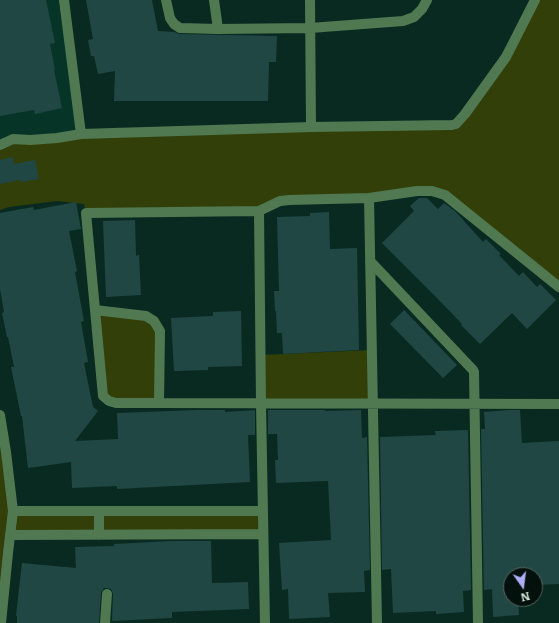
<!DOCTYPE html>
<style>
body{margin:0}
#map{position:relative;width:559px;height:623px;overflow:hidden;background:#092a20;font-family:Literata,serif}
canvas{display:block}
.north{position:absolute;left:503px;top:567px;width:40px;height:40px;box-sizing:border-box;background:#04100b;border:1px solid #56645e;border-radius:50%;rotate:166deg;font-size:11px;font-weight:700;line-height:16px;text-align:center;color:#d0e2da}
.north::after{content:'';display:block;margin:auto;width:14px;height:18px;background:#afaefa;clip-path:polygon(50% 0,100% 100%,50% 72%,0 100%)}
</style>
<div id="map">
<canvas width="559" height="623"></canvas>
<div class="north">N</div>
</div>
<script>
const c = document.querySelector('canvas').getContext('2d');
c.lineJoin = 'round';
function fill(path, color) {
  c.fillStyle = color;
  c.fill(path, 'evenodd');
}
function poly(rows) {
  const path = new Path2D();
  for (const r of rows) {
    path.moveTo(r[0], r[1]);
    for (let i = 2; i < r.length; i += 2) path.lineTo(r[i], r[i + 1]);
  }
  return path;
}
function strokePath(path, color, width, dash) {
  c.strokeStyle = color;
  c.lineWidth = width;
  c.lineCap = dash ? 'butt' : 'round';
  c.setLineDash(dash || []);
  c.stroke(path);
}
fill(poly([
 [0,0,64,0,81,134,0,145]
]), '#063427');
fill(poly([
 [535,0,559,0,559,288,445,195,289,200,259,211,86,213,84,204,57,201,9,207,0,210,0,145,13,139,452,125,465,114],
 [95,310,146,316,160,331,159,403,109,401],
 [371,350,372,404,261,404,260,355],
 [0,415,13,511,263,511,263,534,10,535,0,623]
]), '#323f08');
fill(poly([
 [0,0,46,0,55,43,50,44,55,70,54,70,62,108,35,114,34,110,0,116],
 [86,0,152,0,158,31,174,32,180,34,277,36,276,62,269,62,268,101,114,101,115,71,98,74,94,56,91,56,88,40,93,39],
 [13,157,14,164,35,160,39,179,21,182,20,180,0,184,0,160],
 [419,198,427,198,438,209,444,203,455,211,483,242,486,239,501,254,499,255,519,276,523,272,537,287,540,284,556,300,527,329,512,313,480,344,461,325,462,324,436,297,382,243,414,211,410,206],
 [76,202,81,229,69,231,77,271,75,272,84,321,81,322,88,362,84,363,93,407,98,411,75,441,118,439,117,413,197,410,225,410,225,412,255,410,255,435,248,435,250,482,117,489,117,486,72,488,71,462,28,468,22,416,21,416,11,367,14,367,8,337,7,337,2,313,4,312,0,289,0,213,33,207,34,210],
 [329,212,330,249,357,248,359,350,283,354,282,333,277,333,276,311,275,311,274,291,279,291,277,217,310,216,310,213],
 [135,220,136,256,139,255,141,295,106,297,103,221],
 [404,310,457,365,443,378,390,324],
 [241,311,242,366,208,367,208,370,174,371,171,318,213,316,213,312],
 [268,410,325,410,325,411,361,410,362,438,367,437,370,570,364,571,365,592,328,593,330,617,289,619,288,589,282,590,279,543,331,540,328,481,276,483,275,460,278,460,277,434,268,434],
 [509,410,520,410,522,443,559,441,559,584,535,585,535,575,511,575,511,599,518,599,519,615,493,617,492,589,484,590,481,429,485,429,484,412],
 [468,430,471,590,463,591,464,612,436,614,436,611,393,613,391,569,382,570,380,437,436,435,435,431],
 [171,541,211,541,212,583,248,582,249,609,172,612,172,618,112,621,113,594,111,589,107,588,104,588,101,593,99,623,17,623,17,616,16,616,22,563,76,568,75,547,114,546,114,544]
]), '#214745');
strokePath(poly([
 [64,0,81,134],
 [166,0,170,18,174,24,180,28,218,29,310,28,403,21,414,17,422,9,427,0],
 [214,0,218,29],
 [310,0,311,127],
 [0,145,13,139,30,140,57,138,81,134,311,127,452,125,456,124,465,114,506,57,535,0],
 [369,198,377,623],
 [259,211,261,404,265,623],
 [370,261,473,370,474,372,478,623],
 [559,287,445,195,432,191,417,191,369,198,289,200,280,201,259,211,86,213,103,396,109,401,116,403,159,403,559,404],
 [95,310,146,316,154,321,160,331,159,403],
 [0,415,6,452,13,511,8,553,1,623],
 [13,511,263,511],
 [10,535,263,534],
 [99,535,99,511],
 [105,623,107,594]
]), '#507952', 10);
</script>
